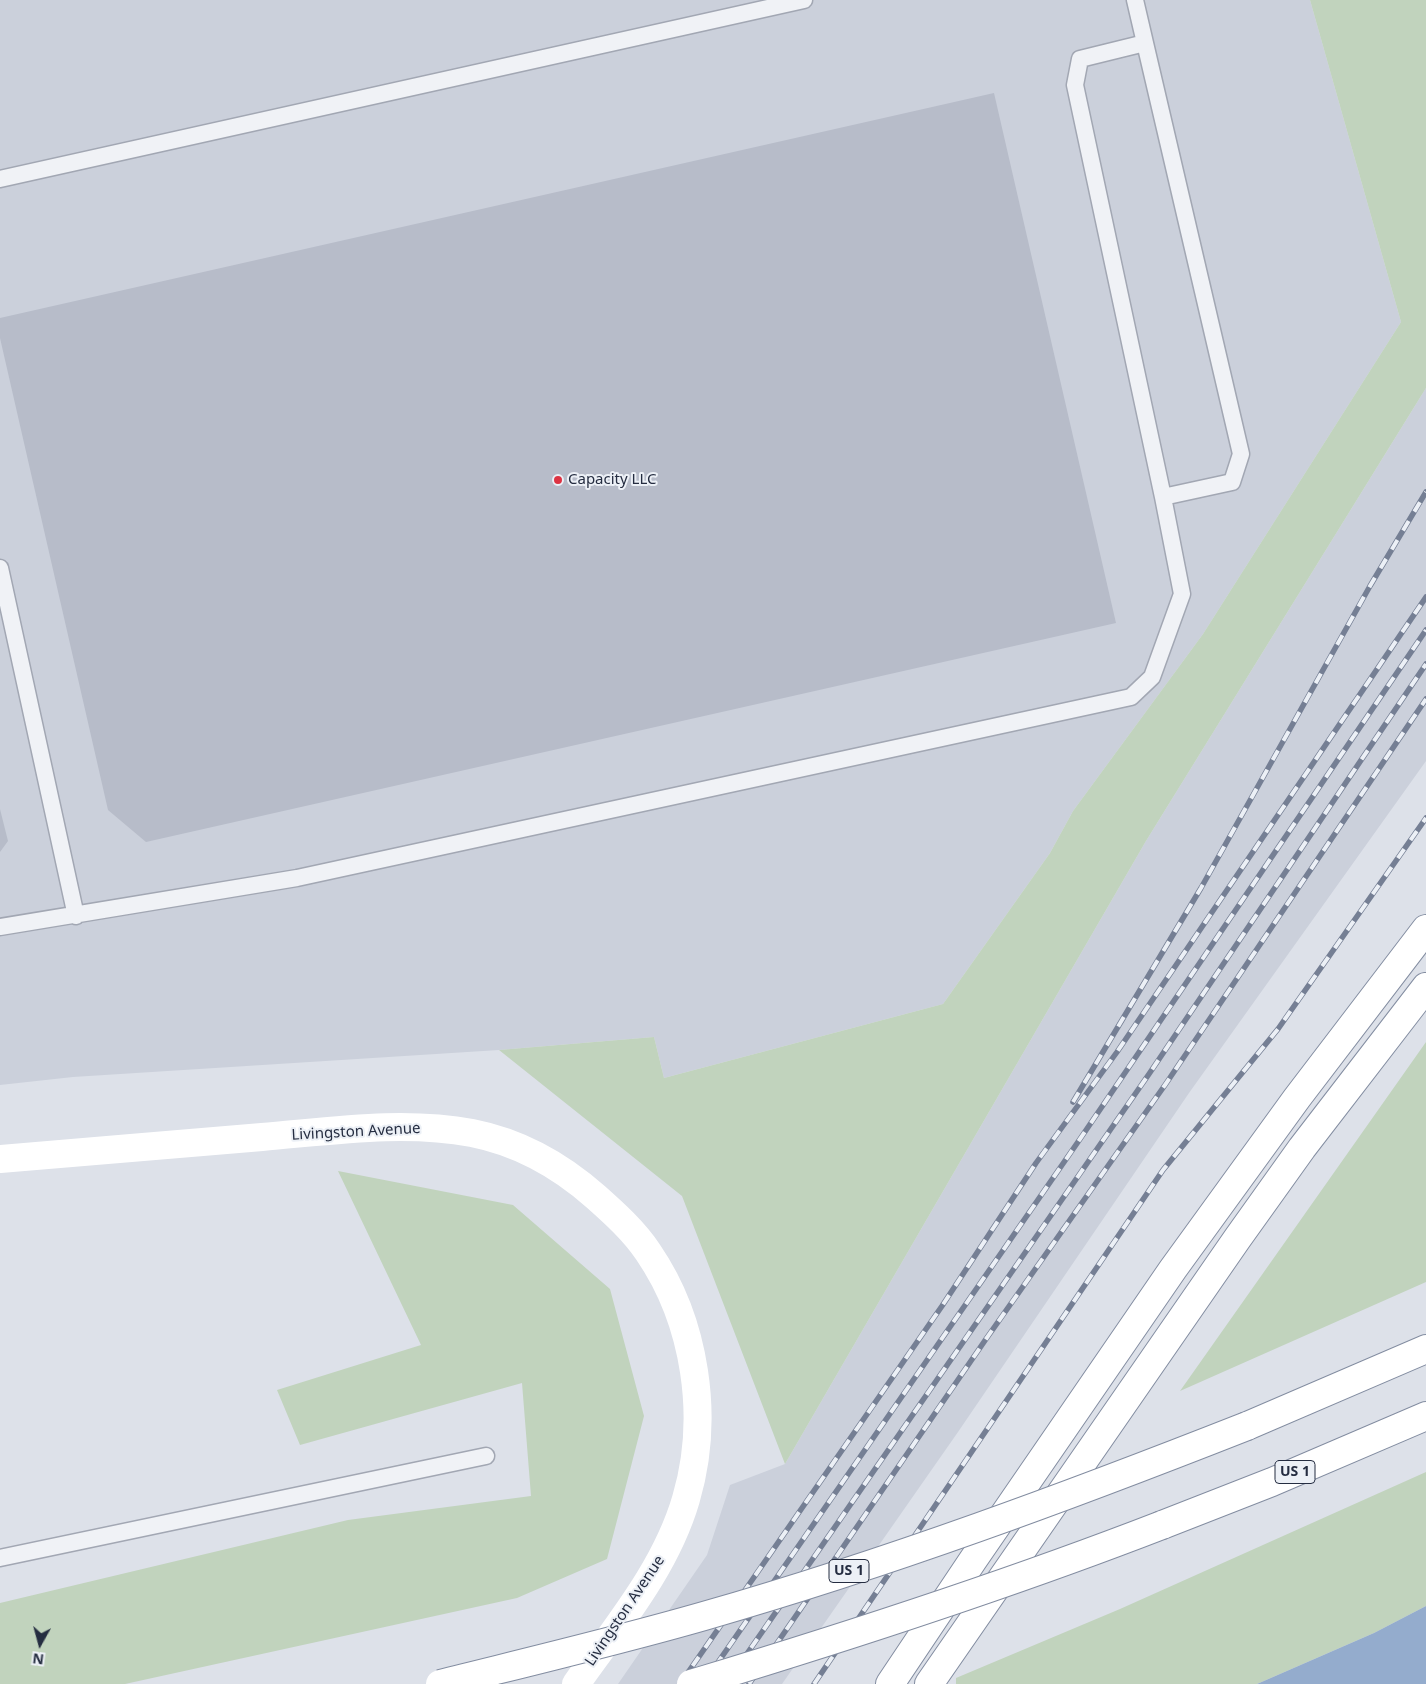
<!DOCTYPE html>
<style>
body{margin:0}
#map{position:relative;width:1426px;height:1684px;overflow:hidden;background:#dde1e9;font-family:"Noto Sans",sans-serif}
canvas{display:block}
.north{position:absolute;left:15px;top:1619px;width:50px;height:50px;-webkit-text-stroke:4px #ecf0f6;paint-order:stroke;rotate:187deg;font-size:14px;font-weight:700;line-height:20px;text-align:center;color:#252d41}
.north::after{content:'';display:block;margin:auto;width:18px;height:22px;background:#252d41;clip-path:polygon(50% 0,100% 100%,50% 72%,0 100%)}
</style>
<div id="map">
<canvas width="1426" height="1684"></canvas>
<div class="north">N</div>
</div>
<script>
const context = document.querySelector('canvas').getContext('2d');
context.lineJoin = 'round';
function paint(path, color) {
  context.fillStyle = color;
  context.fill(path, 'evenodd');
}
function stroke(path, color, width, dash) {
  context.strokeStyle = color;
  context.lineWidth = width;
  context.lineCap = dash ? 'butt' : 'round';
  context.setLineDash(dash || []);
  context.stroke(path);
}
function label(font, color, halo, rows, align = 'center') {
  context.font = font + ' "Noto Sans",sans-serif';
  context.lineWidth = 4;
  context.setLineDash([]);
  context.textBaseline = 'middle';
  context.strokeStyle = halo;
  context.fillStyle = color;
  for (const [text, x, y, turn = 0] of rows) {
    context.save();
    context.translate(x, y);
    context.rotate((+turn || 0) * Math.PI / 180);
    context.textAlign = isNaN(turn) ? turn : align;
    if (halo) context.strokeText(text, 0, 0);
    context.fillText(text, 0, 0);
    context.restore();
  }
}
const built = new Path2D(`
 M0,0h1310l91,322 -198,312 -130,177 -23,42 -107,151 -279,74 -10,-41 -155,13 -426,27 -73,8z
 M1426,388v373l-237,332 -231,339 -176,252h-164l89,-129 23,-70 55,-21 361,-623z`);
const green = new Path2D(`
 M1310,0h116v388l-280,453 -361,623 -103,-268 -183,-146 155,-13 10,41 279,-74 107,-151 23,-42 130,-177 198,-312z
 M1426,1042v240l-246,109z
 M338,1171l175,34 97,84 34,127 -37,143 -90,39 -392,86h-125v-81l348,-83 183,-24 -9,-113 -222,62 -23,-55 144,-45z
 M1426,1472v134l-52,27 -117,51h-301v-6l164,-69z`);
const water = new Path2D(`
 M1426,1606v78h-169l117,-51z`);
const building = new Path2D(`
 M994,93l122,530 -970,219 -38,-32 -108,-472v-20z
 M0,809l8,32 -8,11z`);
const lane = new Path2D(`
 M1135,0l10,43 96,411 -9,28 -69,15 -88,-412 5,-26 65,-16
 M0,179l804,-179
 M0,568l76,348
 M0,927l297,-49 834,-181 21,-20 30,-83 -19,-97
 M0,1558l486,-102`);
const secondary = new Path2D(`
 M0,1159c87,-7 175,-15 262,-22 70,-6 141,-17 210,-4 46,9 89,33 124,64 18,16 38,34 52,55 48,70 62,166 38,247 -20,69 -69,127 -110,185`);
const highway = new Path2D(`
 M1247,1426l179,-77
 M1162,1525l110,-43 154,-66
 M890,1684l83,-124 200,-291 124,-171 129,-169
 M929,1684l308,-445 65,-91 124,-161`);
const rail = new Path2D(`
 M1073,1102l128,-214 169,-302 56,-94
 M680,1684l262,-378 94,-143 81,-111 309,-455
 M703,1684l377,-545 346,-509
 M726,1684l423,-610 277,-410
 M749,1684l237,-345 179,-254 261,-386
 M814,1684l349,-514 115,-141 148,-211`);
const highwayBridge = new Path2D(`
 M440,1684c88,-22 177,-43 264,-68 185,-53 365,-120 543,-190
 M691,1684c159,-48 316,-99 471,-159`);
const markers = [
 [558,480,5,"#dd3343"]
];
const shields = [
 [1295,1472,40],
 [849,1571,40]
];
const shieldNames = [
 ["US 1",1295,1472],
 ["US 1",849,1571]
];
const poiNames = [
 ["Capacity LLC",568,480]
];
const streetNames = [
 ["Livingston Avenue",356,1132,-3],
 ["Livingston Avenue",625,1611,-56]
];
paint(built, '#cbd0db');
paint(green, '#c1d3bd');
paint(water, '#94accd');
paint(building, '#b7bcc9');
stroke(lane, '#a2a7b3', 19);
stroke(highway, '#838da1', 30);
stroke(lane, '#f0f2f6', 16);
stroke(secondary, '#fff', 28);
stroke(highway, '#fff', 28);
stroke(rail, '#757f94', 5.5);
stroke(rail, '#ecf0f6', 4, [11]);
stroke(highwayBridge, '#838da1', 30, []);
stroke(highwayBridge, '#fff', 28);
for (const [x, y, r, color] of markers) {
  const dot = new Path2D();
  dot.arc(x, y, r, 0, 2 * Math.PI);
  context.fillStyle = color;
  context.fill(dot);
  stroke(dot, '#ecf0f6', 2);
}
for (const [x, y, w] of shields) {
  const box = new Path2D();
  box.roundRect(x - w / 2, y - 11.5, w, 23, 4);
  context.fillStyle = '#ecf0f6';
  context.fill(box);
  stroke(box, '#252d41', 1);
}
label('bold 14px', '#252d41', null, shieldNames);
label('15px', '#252d41', '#ecf0f6', poiNames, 'left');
label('15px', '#252d41', '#ecf0f6', streetNames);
</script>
